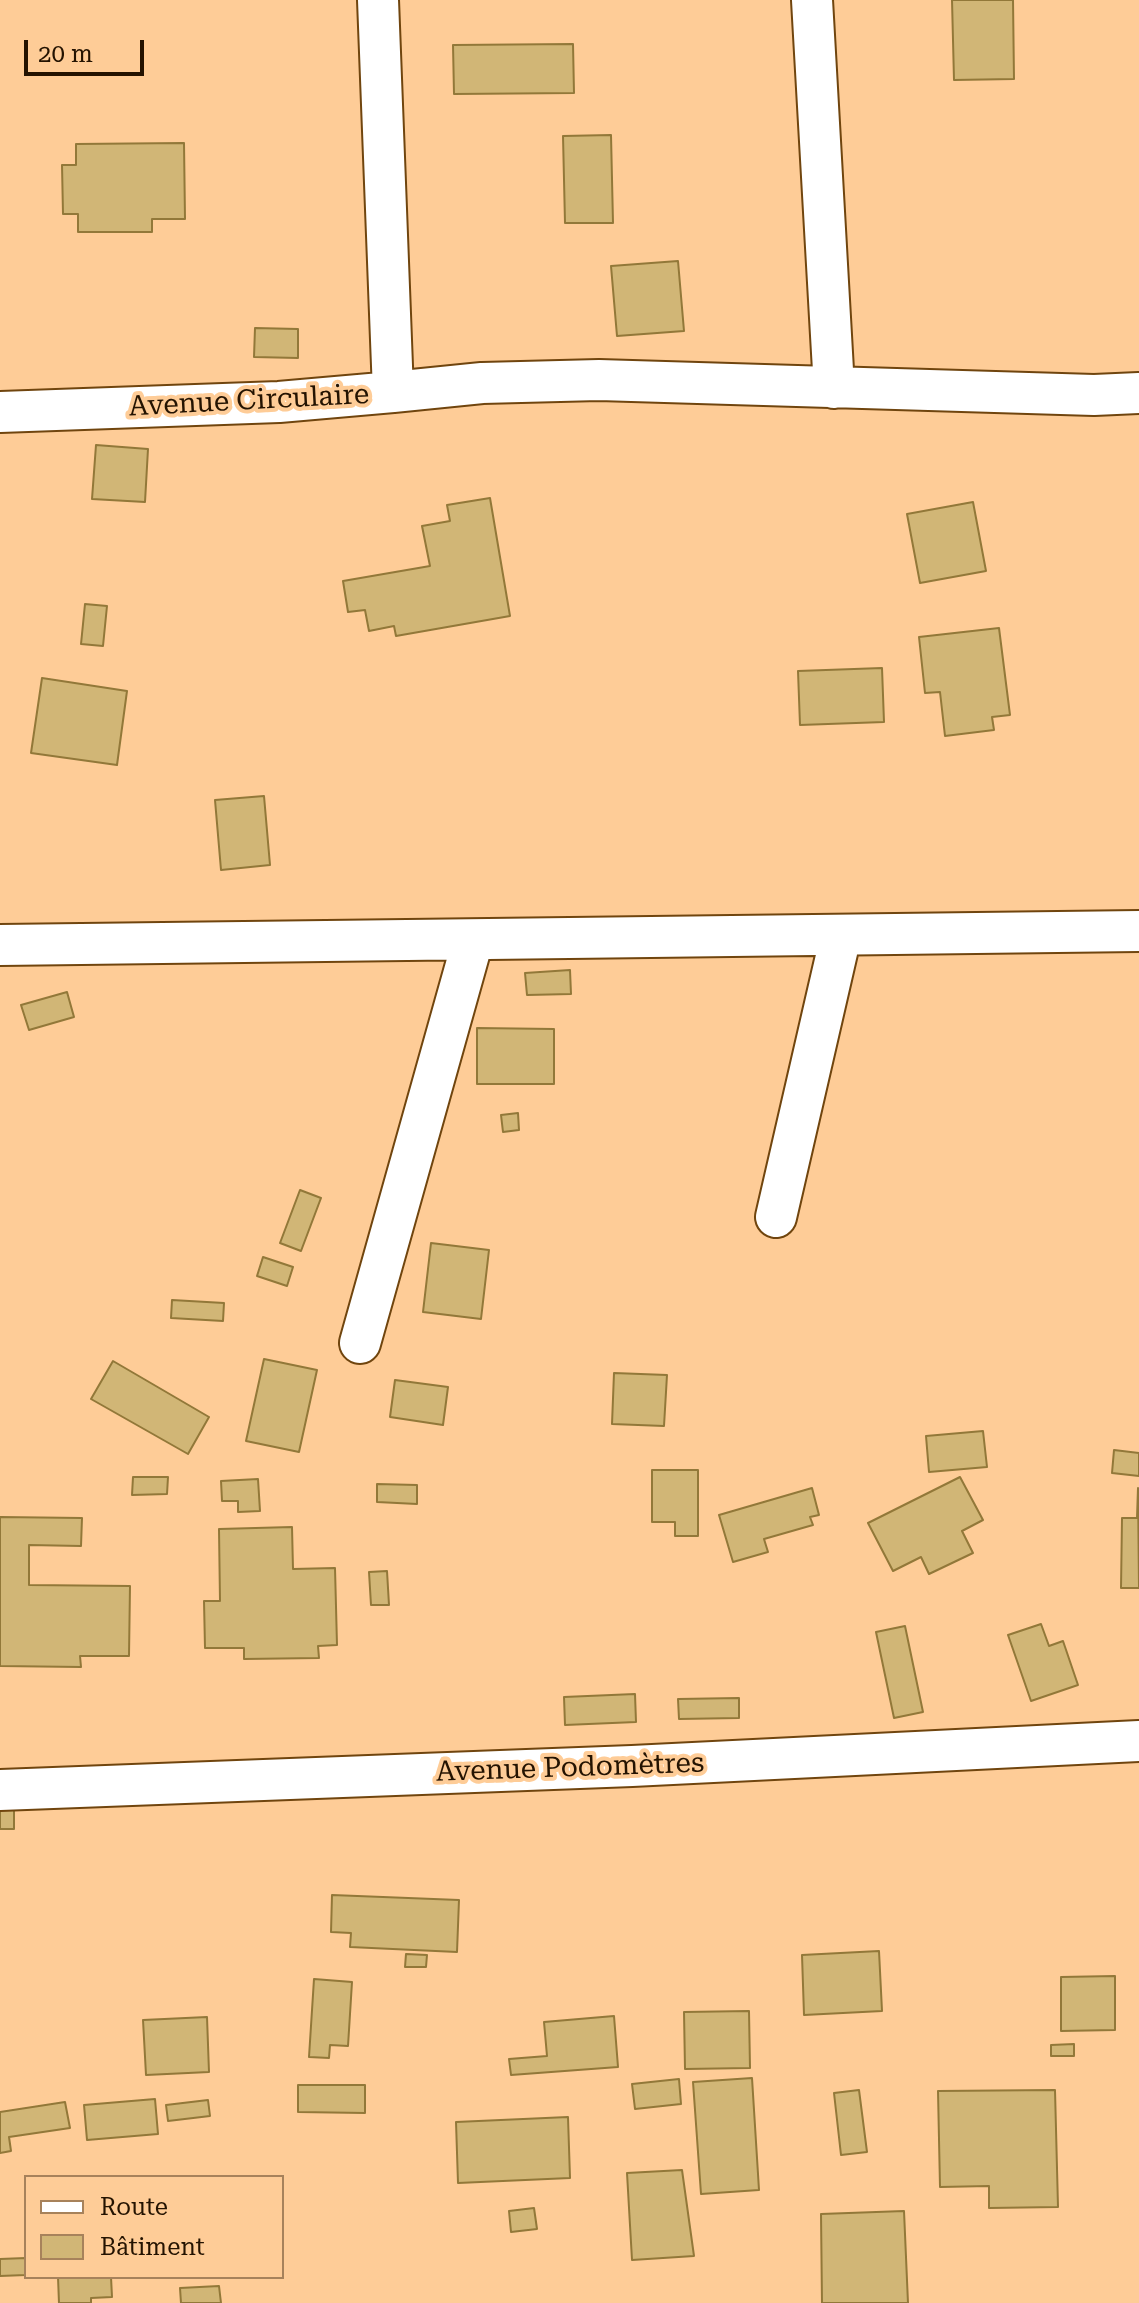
<!DOCTYPE html>
<meta charset="utf-8">
<style>
body{margin:0}
#map{position:relative;width:1139px;height:2303px;overflow:hidden;background:#fecc97;font-family:"Roboto Serif",serif}
canvas{display:block}
.legend{position:absolute;left:24px;top:2175px;width:260px;height:104px;box-sizing:border-box;background:#fecc97;border:2px solid #a7825b;margin:0;padding:10px 14px;list-style:none;font-size:24px;color:#241301}
.legend li{display:flex;align-items:center;gap:16px;height:40px}
.legend b{width:40px;border:2px solid #a7825b}
.scale{position:absolute;left:24px;top:40px;width:120px;height:36px;box-sizing:border-box;border:4px solid #241301;border-top:0;padding-left:10px;font-size:24px;line-height:28px;white-space:nowrap;color:#241301;-webkit-text-stroke:6px #fecc97;paint-order:stroke}
</style>
<div id="map">
<canvas width="1139" height="2303"></canvas>
<ul class="legend">
<li><b style="height:10px;background:#fff"></b>Route</li>
<li><b style="height:22px;background:#d1b676"></b>Bâtiment</li>
</ul>
<div class="scale">20 m</div>
</div>
<script>
const context = document.querySelector('canvas').getContext('2d');
context.lineJoin = 'round';
function paint(path, color) {
  context.fillStyle = color;
  context.fill(path, 'evenodd');
}
function stroke(path, color, width, dash) {
  context.strokeStyle = color;
  context.lineWidth = width;
  context.lineCap = dash ? 'butt' : 'round';
  context.setLineDash(dash || []);
  context.stroke(path);
}
function label(font, color, halo, rows, align = 'center') {
  context.font = font + ' "Roboto Serif",serif';
  context.lineWidth = 8;
  context.setLineDash([]);
  context.textBaseline = 'middle';
  context.strokeStyle = halo;
  context.fillStyle = color;
  for (const [text, x, y, turn = 0] of rows) {
    context.save();
    context.translate(x, y);
    context.rotate((+turn || 0) * Math.PI / 180);
    context.textAlign = isNaN(turn) ? turn : align;
    if (halo) context.strokeText(text, 0, 0);
    context.fillText(text, 0, 0);
    context.restore();
  }
}
const building = new Path2D(`
 M952,0h61l1,79 -60,1z
 M573,44l1,49 -120,1 -1,-49z
 M611,135l2,88h-48l-2,-87z
 M184,143l1,76h-33v13h-74v-18h-15l-1,-49h14v-21z
 M678,261l6,70 -67,5 -6,-70z
 M255,328l43,1v29l-44,-1z
 M96,445l52,4 -3,53 -53,-3z
 M490,498l20,118 -114,20 -2,-10 -25,5 -4,-21 -17,2 -5,-31 87,-15 -8,-40 28,-5 -3,-16z
 M973,502l13,69 -66,12 -13,-69z
 M85,604l22,2 -4,40 -22,-2z
 M999,628l11,87 -18,2 2,13 -49,6 -5,-44 -15,1 -6,-56z
 M882,668l2,54 -84,3 -2,-54z
 M42,678l85,13 -10,74 -86,-12z
 M264,796l6,69 -49,5 -6,-70z
 M570,970l1,24 -44,1 -2,-22z
 M67,992l7,25 -45,13 -8,-25z
 M477,1028l77,1v55h-77z
 M518,1113l1,17 -16,2 -2,-17z
 M300,1190l21,8 -20,53 -21,-8z
 M431,1243l58,7 -8,69 -58,-7z
 M263,1257l30,10 -6,19 -30,-10z
 M172,1300l52,3 -1,18 -52,-3z
 M264,1359l53,11 -18,82 -53,-11z
 M113,1361l96,56 -21,37 -97,-55z
 M614,1373l53,2 -3,51 -52,-2z
 M395,1380l53,7 -5,38 -53,-8z
 M983,1431l4,36 -58,5 -3,-36z
 M1114,1450l25,3v23l-27,-3z
 M652,1470h46v66h-23v-14h-23z
 M133,1477h35l-1,17 -35,1z
 M960,1477l23,43 -21,11 11,22 -44,21 -8,-17 -28,14 -25,-48z
 M258,1479l2,32 -22,1v-11h-16l-1,-20z
 M377,1484l40,1v19l-40,-2z
 M812,1488l7,27 -9,2 3,8 -49,14 4,13 -35,10 -14,-47z
 M1138,1488l1,100h-18l1,-70h15z
 M0,1517l82,1 -1,28 -52,-1v40l101,1 -1,70h-49l1,11 -81,-1z
 M292,1527l1,42 42,-1 2,77 -19,1 1,12 -75,1v-11h-39l-1,-47h16l-1,-72z
 M387,1571l2,34h-18l-2,-33z
 M1041,1624l8,22 14,-5 15,44 -47,16 -23,-66z
 M905,1626l18,86 -29,6 -18,-86z
 M635,1694l1,28 -71,3 -1,-28z
 M739,1698v20l-60,1 -1,-20z
 M0,1809h14v20h-14z
 M332,1895l127,5 -2,52 -107,-5 1,-14 -20,-1z
 M879,1951l3,60 -78,4 -2,-60z
 M406,1954l21,1 -1,12h-21z
 M1115,1976v54l-54,1v-54z
 M314,1979l38,3 -4,64 -18,-1 -1,13 -20,-1z
 M749,2011l1,57 -65,1 -1,-57z
 M614,2016l4,51 -107,8 -2,-16 38,-3 -3,-34z
 M207,2017l2,55 -63,3 -3,-55z
 M1074,2044v12h-23v-11z
 M752,2078l7,112 -58,4 -8,-112z
 M679,2079l2,25 -46,5 -3,-25z
 M298,2085h67v28l-67,-1z
 M859,2090l8,62 -26,3 -7,-62z
 M1055,2090l3,117 -69,1v-22l-49,1 -2,-96z
 M155,2099l3,35 -71,6 -3,-35z
 M208,2100l2,16 -42,5 -2,-16z
 M65,2102l5,26 -61,9 2,14 -11,2v-41z
 M568,2117l2,61 -112,5 -2,-61z
 M682,2170l12,86 -62,4 -5,-87z
 M534,2208l3,21 -26,3 -2,-21z
 M904,2211l4,92h-86l-1,-89z
 M26,2258v17l-26,1v-17z
 M58,2277h53l1,20 -21,1v5h-32z
 M219,2286l2,17h-40l-1,-15z`);
const minor = new Path2D(`
 M812,0l22,388
 M393,392l89,-9 117,-3 495,15 45,-2
 M0,412l279,-10 114,-10 -15,-392
 M0,945l1139,-14
 M776,1217l65,-282
 M360,1343l113,-403
 M0,1790l632,-24 507,-25`);
const streetNames = [
 ["Avenue Circulaire",249,401,-3],
 ["Avenue Podomètres",570,1768,-2]
];
paint(building, '#d1b676');
stroke(building, '#927839', 2);
stroke(minor, '#70450e', 44);
stroke(minor, '#fff', 40);
label('28px', '#241301', '#fecc97', streetNames);
</script>
